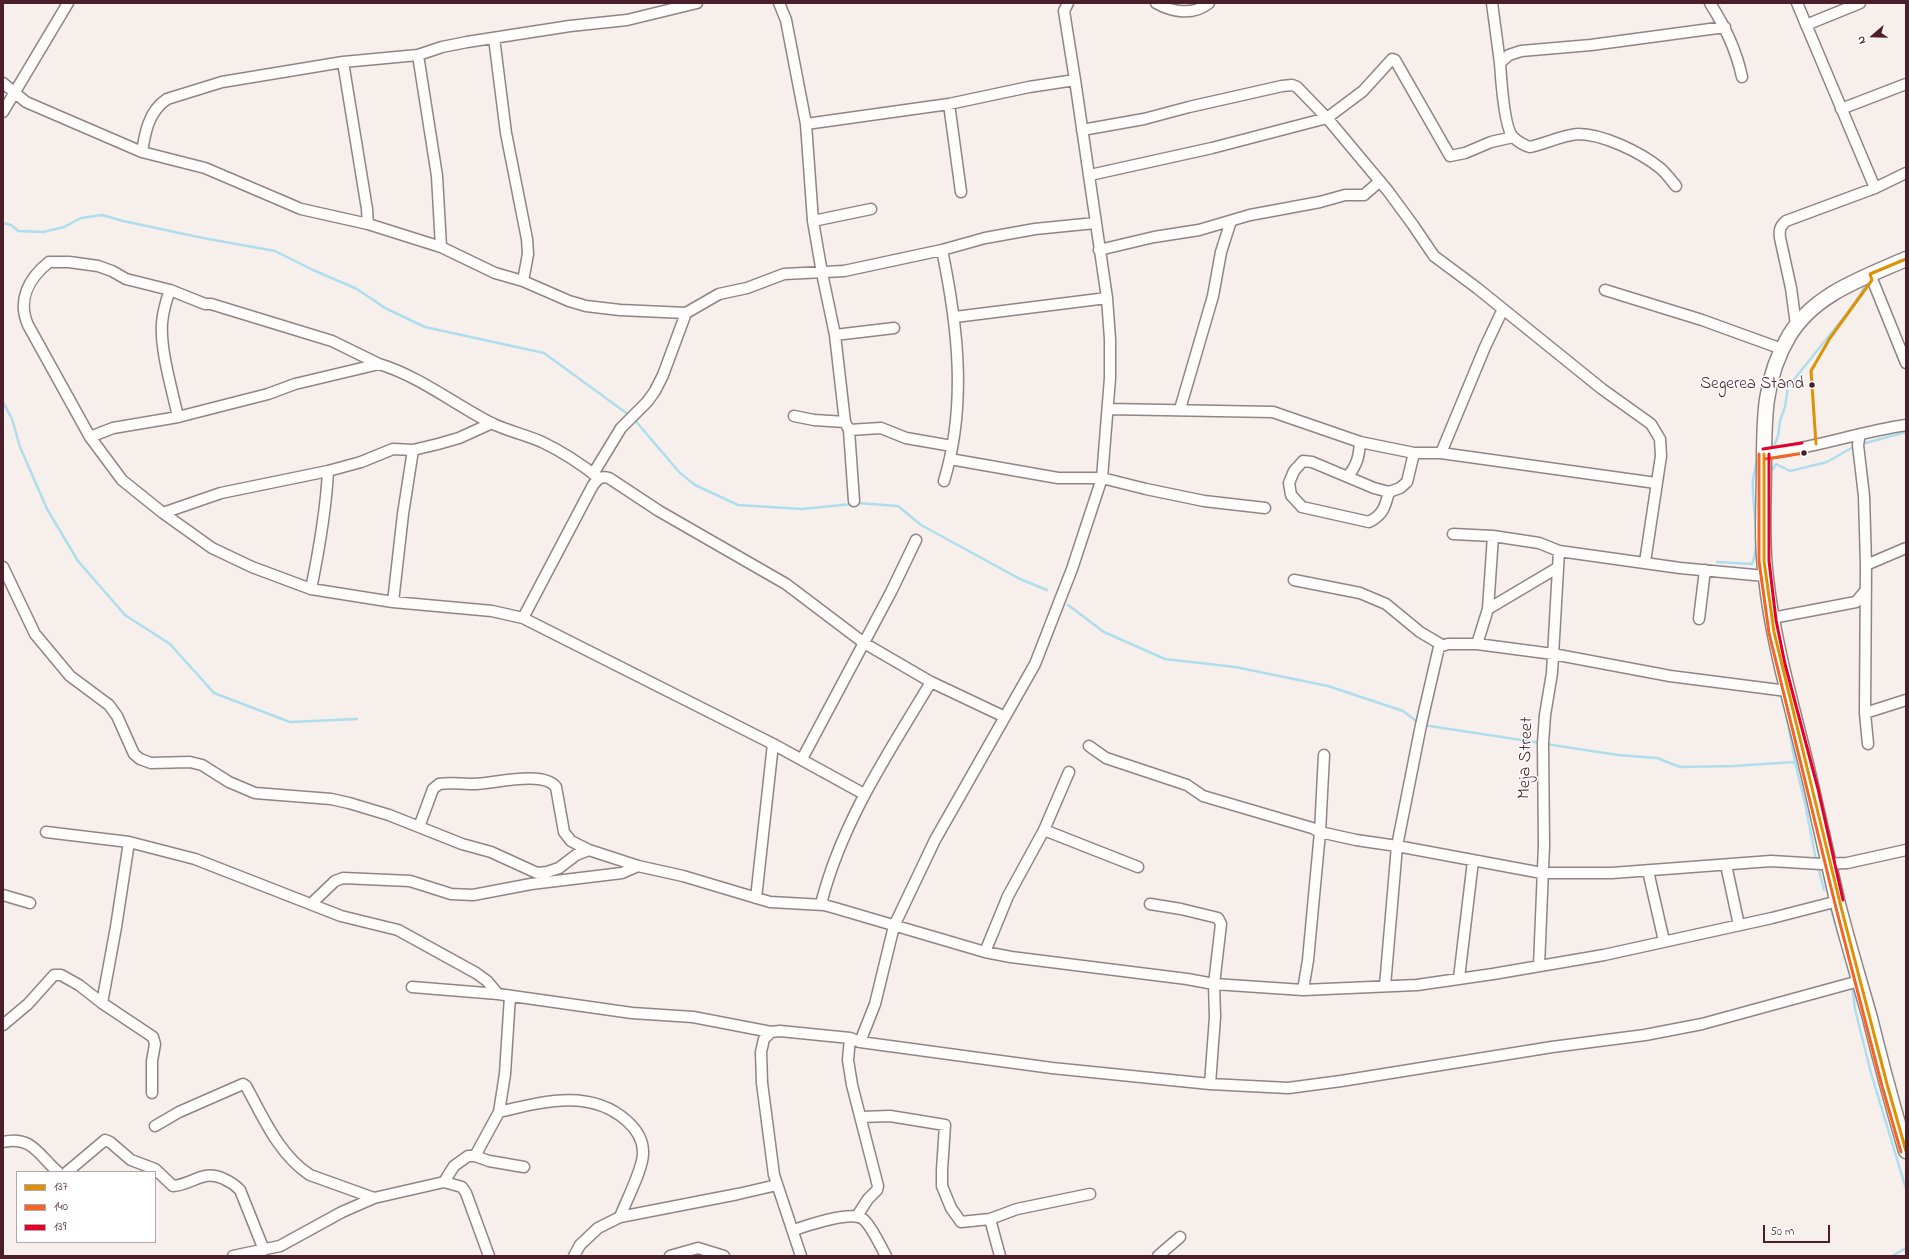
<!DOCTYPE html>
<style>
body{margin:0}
#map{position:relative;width:1909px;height:1259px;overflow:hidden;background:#f7efeb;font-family:"Indie Flower",sans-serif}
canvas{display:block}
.frame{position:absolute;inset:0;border:4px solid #4a1f2b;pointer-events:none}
.legend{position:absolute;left:16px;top:1171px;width:140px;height:72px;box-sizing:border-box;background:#fff;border:1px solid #b7a5aa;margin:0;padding:5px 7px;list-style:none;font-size:12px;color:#4a1f2b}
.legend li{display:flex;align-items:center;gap:8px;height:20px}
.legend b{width:20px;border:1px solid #b7a5aa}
.north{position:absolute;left:1853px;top:16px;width:40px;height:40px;-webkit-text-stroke:3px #fff;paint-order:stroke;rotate:250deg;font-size:11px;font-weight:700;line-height:16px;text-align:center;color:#4a1f2b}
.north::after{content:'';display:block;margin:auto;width:14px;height:18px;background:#4a1f2b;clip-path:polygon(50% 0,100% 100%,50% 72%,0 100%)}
.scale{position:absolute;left:1763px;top:1225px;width:67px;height:18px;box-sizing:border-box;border:2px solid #4a1f2b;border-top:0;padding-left:5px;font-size:12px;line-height:14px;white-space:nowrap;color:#4a1f2b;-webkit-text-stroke:3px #fff;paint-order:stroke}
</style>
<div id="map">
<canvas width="1909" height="1259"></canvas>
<div class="frame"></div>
<ul class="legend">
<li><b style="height:5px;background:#dd9206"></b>137</li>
<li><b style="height:5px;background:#f26522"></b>140</li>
<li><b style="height:5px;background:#e4002b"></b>139</li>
</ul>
<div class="north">N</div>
<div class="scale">50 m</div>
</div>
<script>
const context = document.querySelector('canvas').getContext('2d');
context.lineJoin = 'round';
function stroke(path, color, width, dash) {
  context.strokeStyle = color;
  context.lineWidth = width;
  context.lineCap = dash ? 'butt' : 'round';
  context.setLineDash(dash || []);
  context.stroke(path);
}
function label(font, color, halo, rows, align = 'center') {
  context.font = font + ' "Indie Flower",sans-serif';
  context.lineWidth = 3;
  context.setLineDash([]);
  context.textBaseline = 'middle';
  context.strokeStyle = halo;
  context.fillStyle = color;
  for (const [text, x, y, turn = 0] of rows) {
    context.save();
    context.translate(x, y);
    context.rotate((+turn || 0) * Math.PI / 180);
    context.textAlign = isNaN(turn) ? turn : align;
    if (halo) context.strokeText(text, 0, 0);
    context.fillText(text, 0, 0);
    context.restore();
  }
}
const stream = new Path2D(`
 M3,223l8,2 7,6 25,1 21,-5 17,-9 21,-3 21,6 80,17 72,13 38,19 44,19 28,19 40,19 119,26 85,62
 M3,402l9,17 8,28 27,62 31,52 47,54 45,29 44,49 76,29 67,-3
 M633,418l47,55 15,12 43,20 64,4 50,-5
 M1862,444l44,-12
 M1772,451l6,-15 2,-15 5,-14 3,-20 61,-76 11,-16 6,-12
 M1773,469l3,-5 14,7 37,-9 28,-16
 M857,503l41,3 23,19 99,54 27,11
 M1717,562l35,2c10,-25 -1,-59 1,-85 1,-6 3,-13 4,-19
 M1761,592l4,25
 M1068,605l36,27 61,27 70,8 93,19 75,25 16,12
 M1769,639l3,13
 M1781,695l5,17
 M1787,718l8,44 10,41 11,57
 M1423,725l118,18
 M1546,744l72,11 39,3 23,9 54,-1 61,-4
 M1818,867l6,23
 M1830,906l10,34
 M1852,985l3,24 16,64 35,116
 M1892,1256l14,-8`);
const minor = new Path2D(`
 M779,3l7,17 20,104 7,97 9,52 13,62 10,87 4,8 32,-2 25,10 46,8
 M1068,3l-4,8 11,69
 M1156,3c16,9 37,13 53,0
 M1492,3l8,60
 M1710,3c15,24 26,46 32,74
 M1797,3l78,185
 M1806,25l54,-22
 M494,38l12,95 21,106 1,15 -5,27
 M418,55l19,121 4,71
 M343,62l24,147 1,15
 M3,83l23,19 116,50 63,16 96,41 67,15 73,23 54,26 28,8 46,20 17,5 34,4 66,3 33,-19 28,-6 37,-14 60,-3 98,-21 43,-12 50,-9 60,-6
 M949,104l12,88
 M1841,109l65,-25
 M3,112l65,-109
 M806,124l143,-20 80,-17 46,-7 32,218 3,41v39l-8,100 -30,91 -37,95 -100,176 -41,86 -19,78 -15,38
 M1082,130l62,-11 45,-12 93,-21 10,-1 5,2 30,31 61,73 25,34 21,31 43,32 125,101 49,35 9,15 1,17 -16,106
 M142,152c3,-20 7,-41 25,-53l55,-17 121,-20 75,-7 24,-8 25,-5 103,-16 57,-6 70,-17
 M1090,175l122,-27 115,-30 36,-27 29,-32 3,1 55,96 15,-3 26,-11 22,-5
 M1676,186c-5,-6 -10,-13 -16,-18 -20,-16 -57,-34 -82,-34 -16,1 -33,10 -48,13 -5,-1 -13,-6 -17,-10 -9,-9 -12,-59 -13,-74l9,-8 12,-4 70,-6 134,-18
 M813,221l58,-12
 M942,250c16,77 25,155 2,231
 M1099,250l55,-13 45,-7 51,-15 70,-13 25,-7h19l16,-14
 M1870,274l36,89
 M170,290c-4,11 -7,21 -8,33 -2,27 10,66 16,94
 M1605,290l97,30 80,29
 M955,317l152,-19
 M1796,325l-5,-37 -11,-50c-1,-8 0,-12 6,-17l89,-33 31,-15
 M835,335l59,-7
 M379,364l-47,-23 -121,-37h-6l-35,-14 -44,-11 -14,-8 -14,-5 -29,-4h-20c-20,16 -32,38 -21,63l62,112 32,43 41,33 49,35 40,19 59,22 82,13 99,9 31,7 250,126 91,50
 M1108,409l165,3 87,30 54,11h27l215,30
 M1180,409l33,-113 8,-44 10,-31
 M794,416l20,4 31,2
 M849,430l5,71
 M1860,434l-2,11 6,51 2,69 -1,148 3,31
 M90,437l23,-9 65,-11 90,-23 27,-10 84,-20c40,12 75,40 112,59 17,8 35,12 51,19 21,10 39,22 57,36
 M1441,453l44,-106 18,-38
 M1764,454c48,-5 94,-22 142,-29
 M950,459l108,19h44l44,11 58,12 61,7
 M593,474l28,-46 26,-26 8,-11 8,-16 23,-62
 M1348,476c9,-11 11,-19 12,-34
 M1389,492c-4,15 -6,23 -20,30l-67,-15 -11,-12 -2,-12 5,-12 9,-10 9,1 62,26 15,4 11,-4 7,-6 7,-29
 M163,513l58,-20 107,-22 33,-9 32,-13 20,1 25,-6 21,-6 33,-15
 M1453,534l40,2 46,7 20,8 121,17 85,8
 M1866,565l40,-17
 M3,567l32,67 35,42 39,29 8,11 17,38 6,5 11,4 39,-1 12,3 27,17 26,11 76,6 18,4 40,12 73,29 29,8 46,21 10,-1 12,-4 17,-13 13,-5
 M1294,580l66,13 26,11 34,28 22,13
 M311,589c8,-39 15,-78 17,-118
 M393,602l10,-88 10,-64
 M1488,609l5,-73
 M523,618l70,-133c6,-7 8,-9 16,-7l50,33 127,73 78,59 67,39 74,35
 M1772,618l84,-16 10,-12
 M1699,619l6,-49
 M1477,644l11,-35 69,-41
 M931,682c-42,70 -88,138 -109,218l2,5 11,3 150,44 26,5 176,22 27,5 89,6 114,-5 76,-11 111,-19 168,-37 66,-17
 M1865,713l41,-13
 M1089,746l17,12 81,27 16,11 109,32 8,4 36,8 41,6 145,27h70l159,-12 50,3 26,-1 59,-13
 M802,759l89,-167 25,-52
 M419,827l14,-38 6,-5c11,-2 22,0 34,0 20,0 70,-14 83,3l8,45 7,9 18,9 49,16 45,10 87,26 54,3
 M1044,830l94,37
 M46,832l83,10 66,17 146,57 57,14 78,43 11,8 11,13
 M1726,865l13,60
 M1648,871l16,70
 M3,895l27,8
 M756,898l17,-154
 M312,903l23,-22 8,-3 67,3 41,13 22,1 58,-11 91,-11 16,-7
 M1150,904l31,5 37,9 3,6 -7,60 1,33 -5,67
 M985,952l23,-56 36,-66 25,-58
 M1539,966l5,-121 -1,-102 2,-28 7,-42 7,-122
 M1459,978l14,-117
 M1385,986l12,-140 24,-121 18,-78 9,-3h29l76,10 117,22 117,15
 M412,987l86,7 134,19 61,4 78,15
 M1303,990l5,-30 12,-128 4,-77
 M102,1003l14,-76 13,-85
 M3,1025l25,-21 26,-29h7l18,10 23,18 51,34 2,7 -3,17v32
 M850,1038l-2,22 4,25 26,101 -1,4 -9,9 -11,17
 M499,1112l6,-38 5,-78
 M861,1117l29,-1 55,9 -3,45v16l9,22 10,14 29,-3 27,-10 73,-15
 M155,1126l24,-14 64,-28 3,2c17,31 33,69 64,89l64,23
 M3,1142c29,-7 36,14 55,30
 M475,1156l24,-44c43,-10 91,-24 128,9 9,8 16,18 16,31 1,15 -17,49 -23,65
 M67,1172l38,-32 5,2 21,18 24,9 18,17c21,-2 30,-17 51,-7 7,3 11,6 16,11l24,60
 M444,1182l10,-16 14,-10h7l14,5 35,6
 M990,1219l10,37
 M793,1230c14,-4 57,-20 70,-11 8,6 18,28 23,37
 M233,1256l47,-10 62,-34 32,-14 70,-16 18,5 4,6 23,63
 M574,1256l6,-11 18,-17 22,-11 118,-23 39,-9
 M670,1256l28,-8 26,8
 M801,1256l-27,-81 -12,-92 -1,-31 3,-13 7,-7 9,-1 70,7 10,4 192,26 158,16 78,4 53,-7 211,-34 93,-12 57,-11 157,-43
 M1158,1256l22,-19`);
const secondary = new Path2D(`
 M1906,259c-43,19 -92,35 -117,77 -25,42 -25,82 -25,129 0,37 -3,76 2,113 8,73 31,144 47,216 8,35 16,71 24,106 10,40 22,79 33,118 11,45 23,89 36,133`);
const bus1 = new Path2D(`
 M1870,274l36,-15
 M1816,444l-5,-73 19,-33 42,-58 -2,-6
 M1764,454v107l10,71 67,275 46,177 19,67`);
const bus2 = new Path2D(`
 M1759,454v107l10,72 67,275 46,178 19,66
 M1765,459l39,-6`);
const bus3 = new Path2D(`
 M1763,449l39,-6
 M1769,454v107l7,59 9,44 33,125 25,111`);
const markers = [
 [1812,385,3.5,"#4a1f2b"],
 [1804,453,3.5,"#4a1f2b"]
];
const busNames = [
 ["Segerea Stand",1804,385]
];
const streetNames = [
 ["Meja Street",1527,758,-88]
];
stroke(stream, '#aedeee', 2.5);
stroke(minor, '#908485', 13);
stroke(secondary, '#908485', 17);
stroke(minor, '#fefdfc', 10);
stroke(secondary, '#fefdfc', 14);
stroke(bus1, '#dd9206', 3);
stroke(bus2, '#f26522', 3);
stroke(bus3, '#e4002b', 3);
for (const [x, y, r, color] of markers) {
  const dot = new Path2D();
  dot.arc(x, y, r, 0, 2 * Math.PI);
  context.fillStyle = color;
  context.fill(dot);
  stroke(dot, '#fff', 1.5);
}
label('17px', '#4a1f2b', '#fff', busNames, 'right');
label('18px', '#4a1f2b', '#fff', streetNames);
</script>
